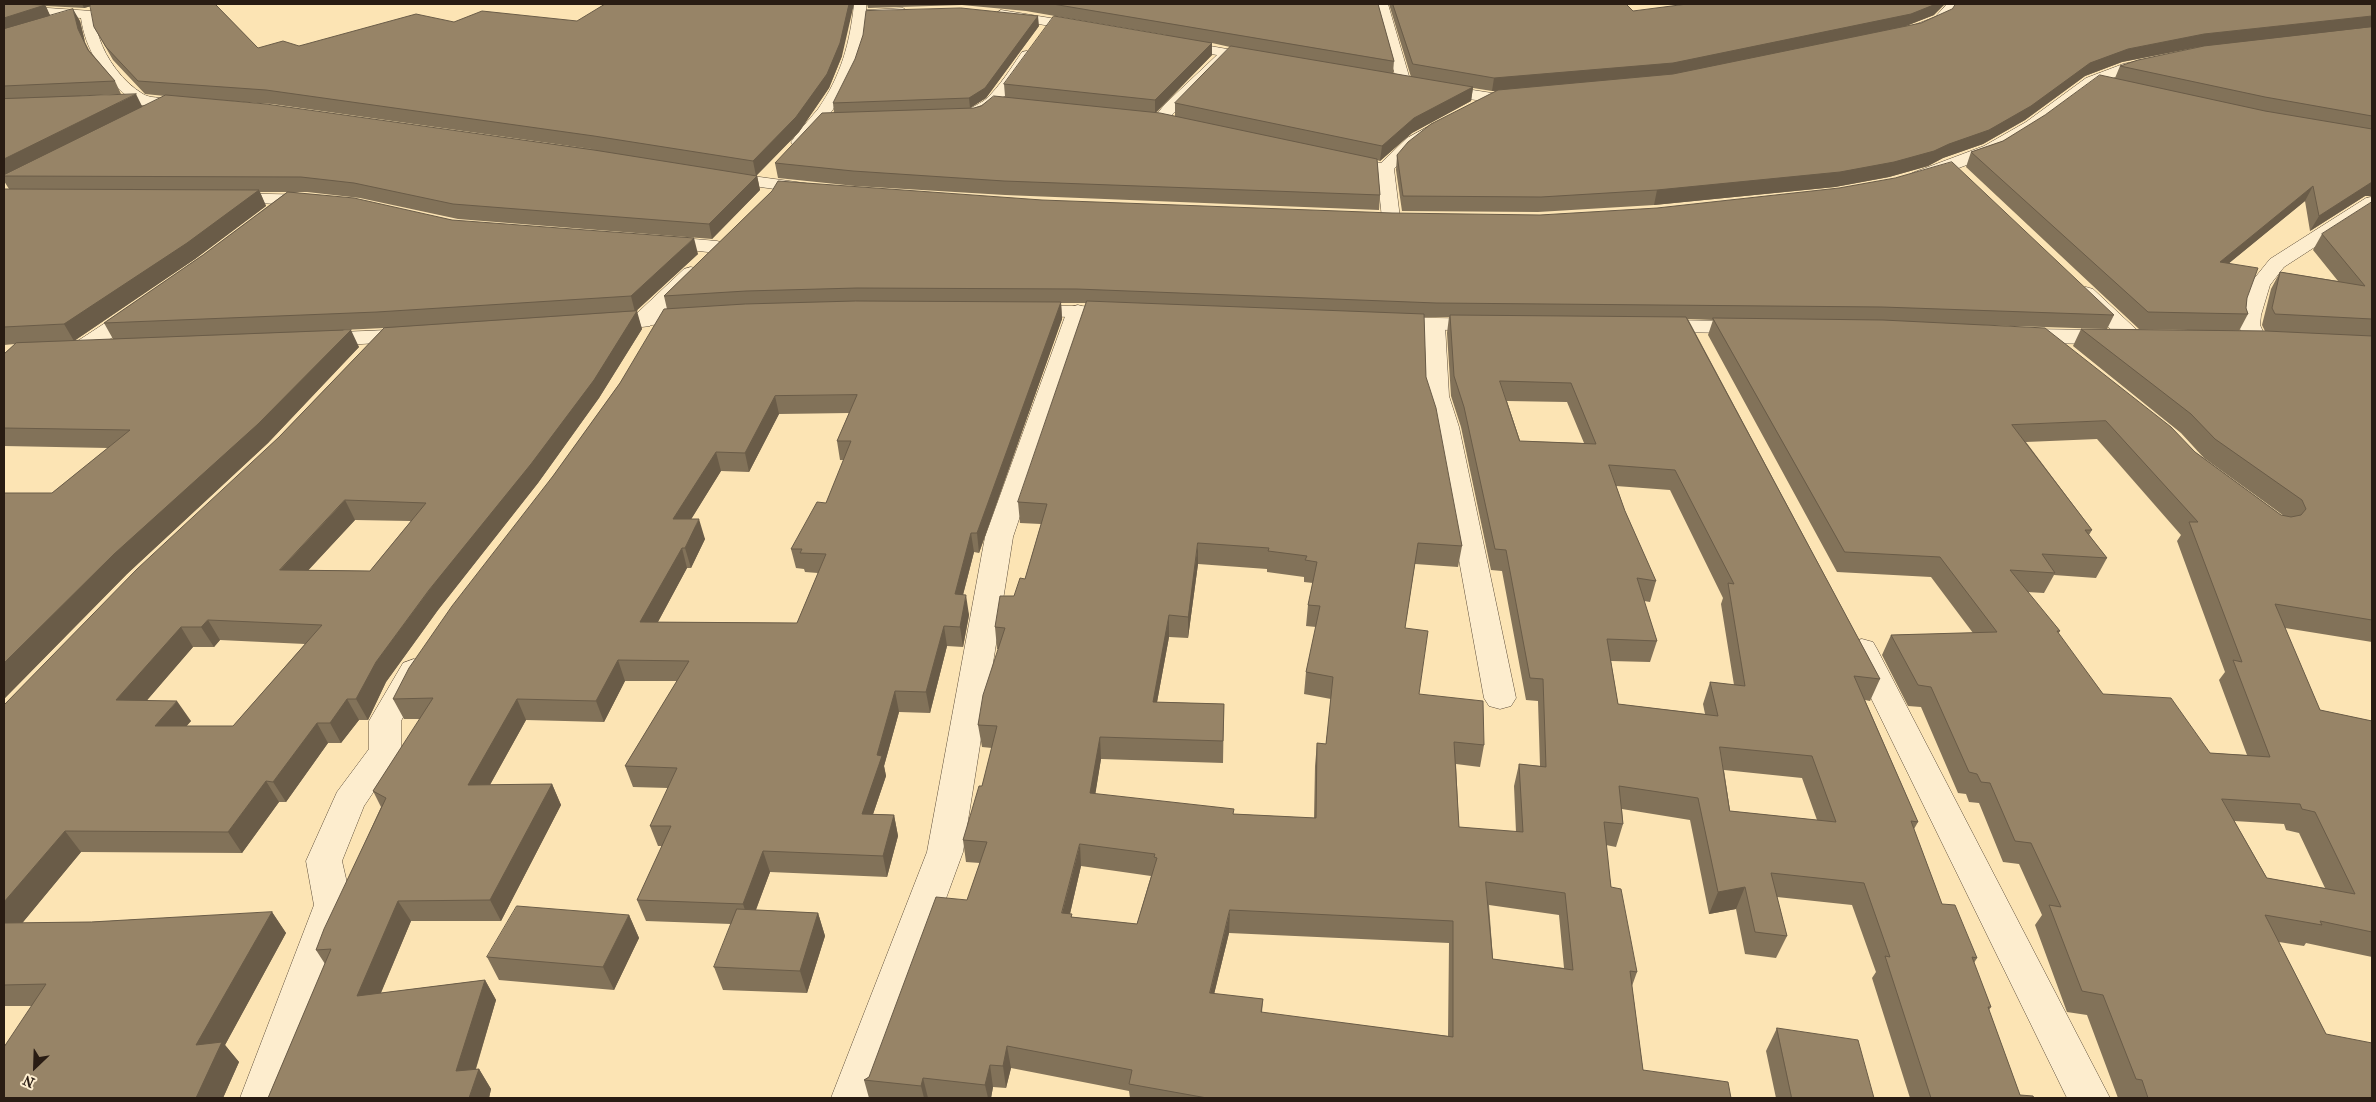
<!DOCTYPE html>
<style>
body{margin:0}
#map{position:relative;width:2376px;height:1102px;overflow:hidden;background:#fce4b4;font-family:"IM FELL French Canon",serif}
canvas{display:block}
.frame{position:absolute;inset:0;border:5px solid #291c13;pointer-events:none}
.north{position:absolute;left:10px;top:1042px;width:50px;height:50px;-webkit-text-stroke:4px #fdedce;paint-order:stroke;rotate:204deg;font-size:14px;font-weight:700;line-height:20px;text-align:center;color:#291c13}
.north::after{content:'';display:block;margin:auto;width:18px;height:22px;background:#291c13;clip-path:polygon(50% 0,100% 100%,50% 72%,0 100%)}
</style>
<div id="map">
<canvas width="2376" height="1102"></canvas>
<div class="frame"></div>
<div class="north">N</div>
</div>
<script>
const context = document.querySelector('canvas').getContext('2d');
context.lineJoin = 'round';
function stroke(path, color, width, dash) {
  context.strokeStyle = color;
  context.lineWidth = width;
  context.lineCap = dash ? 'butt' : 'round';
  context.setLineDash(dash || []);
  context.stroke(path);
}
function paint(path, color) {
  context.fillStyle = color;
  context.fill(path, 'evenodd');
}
const minor = new Path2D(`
 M854,4h12v6l37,-2 6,4 -6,4 -37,2c-1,49 -30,92 -61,127h-12l-2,-3c8,-12 18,-22 27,-33 23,-33 32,-66 36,-105z
 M1376,4h12l23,79 -2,3h-10l-2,-3z
 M1947,4h12c-7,15 -27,31 -45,27l-2,-3 2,-3 21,-8z
 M4,5l88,6c4,7 4,18 7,26 7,22 24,45 44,57 12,8 47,-1 55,11l-8,5 -50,-5 -42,1 -3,-3 3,-3 29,-4c-24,-20 -42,-47 -46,-78l-77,-5z
 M1001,10l86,14 7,4 -7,4 -91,-15 -1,-3z
 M1176,40l85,15 7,4 -7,4 -32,-5 -59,59 25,6 2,3 -2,3 -6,2 -35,-8 -2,-3 13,-16 52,-49 -46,-8 -2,-3 2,-3z
 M1027,51l7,4c-14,21 -41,72 -72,64l-2,-3c4,-6 19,-11 26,-17 14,-13 25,-31 36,-47z
 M2153,58l5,1 2,3 -2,3 -26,6 -36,13 -58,44 -42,26 -72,27h-12l-3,-4 3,-4 72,-27 42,-24 60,-44 37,-14z
 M1434,84l58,9 28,-2 8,5c-11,15 -82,-1 -99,-5l-2,-3z
 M1433,124l6,2 2,3 -2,3 -27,18 -18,19 6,49 -2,4h-14l-2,-4 -5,-46 -42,-8 -2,-4 2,-4 6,-1 40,8 26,-25z
 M723,172l88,12 6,1 3,4 -3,4 -6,1 -94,-13 -3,-4 3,-4z
 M225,193l89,2 6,1 3,4 -3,4 -6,1 -95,-3 -3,-4 3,-4z
 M2372,197v13l-88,57 -14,18 -9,30 -1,10 7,15 -3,5 -8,2 -8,-2 -10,-20 1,-10 14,-35 17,-21 96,-61z
 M659,236l58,5 7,2 3,4 -3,4 -7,2 -65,-7 -3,-4 3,-4z
 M691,267l7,2 3,4 -3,4 -48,49 -8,1 -8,-1 -3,-5 3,-5 50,-47z
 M2086,287l7,2 46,43 3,5 -3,5 -8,2 -8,-2 -44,-45 -3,-4 3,-4z
 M138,304l7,2 3,4 -3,4 -56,40 -8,2 -8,-2 -3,-5 3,-5 58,-38z
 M1078,305l7,2 4,4 -76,226 -50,315 -90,246h-42l96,-246 58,-315 82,-226 4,-4z
 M1434,319l8,1 3,5 4,71 10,31 57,271 -5,8 -11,3 -11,-3 -5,-8 -49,-271 -10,-31 -2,-71 3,-5z
 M1862,639l11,3 4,7 233,449h-43l-220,-449 4,-7z
 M414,659l11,4 4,7 -28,51v30l-37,55 -22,55 10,44 -70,193h-42l74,-193 -8,-44 31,-69 32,-43v-28l34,-58z`);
const tertiary = new Path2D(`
 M1024,305l97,2 7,2 4,4 -4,4 -7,2 -104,-4 -4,-4 4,-4z
 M694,311l7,2 4,4 -4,4 -99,8 -8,-1 -3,-5 3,-5 8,-1z
 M1387,317l99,2 8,1 3,5 -3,5 -8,1 -107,-3 -3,-5 3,-5z
 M1654,320l95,1 8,1 3,5 -3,5 -8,1 -95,-1 -8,-1 -3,-5 3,-5z
 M412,329l8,1 3,5 -3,5 -102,7 -8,-2 -3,-5 3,-5 8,-2z
 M2019,329l94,1 8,2 3,5 -3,5 -8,2 -94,-1 -8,-2 -3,-5 3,-5z`);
const wall = new Path2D(`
 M4,4h211l43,44 41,-2 155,-24 388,34 -13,32 -30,44 -42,43 3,15 -48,49 -254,-20 -98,-21 -53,-6h-13l158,28 246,34 -62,57 6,18 -43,69 -61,85 -100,127 -52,72 -18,38h-9l-18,23h-13l-42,59h-7l-37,51 -161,-1 -59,71 69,-1 181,-10 14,21 -61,112 14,17 -16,36h-219l28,-92h-28v-301l275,-268 105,-109 -41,2 16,17 -91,96 -141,131 -123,125v-206h48l56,-45 -104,-2v-92l11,-10 -11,1v-156h5l-5,-8zM46,6l38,2 7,-2 3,21 19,33 32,34 20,2 -22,11 -63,-11 41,-2 -6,-13 -26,-31 -4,-8 -5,-21 -30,-5zM201,99l71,5 326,46zM260,192h27l-84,63 -99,68 9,16 -39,2 121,-82 71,-53zM355,520l56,1 -41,50 -62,-1zM220,640l85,4 -72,82h-47l5,-5 -44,-21 46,-53h21z
 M867,4h511l16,57 -1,12 18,4 -22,-73h237l7,7 301,4 -28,11 466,-22v192h-7l-55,35 -5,-30 -76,62 18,35 -1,10 2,6 -9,17 -100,-2 -173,-162 5,-15 32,-11 112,-63 5,-12 79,-19 -77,15 -37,14 -60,44 -42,24 -40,14 -15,8 -39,11 -54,10 -181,18 -116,7 -136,-1 -6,-41 1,-15 99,-64h-4l-19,-3 -2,13 -59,32 -32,28 -3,-1 3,35 -1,15 -374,-15 -150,-9 -77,-8 -3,-15 59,-50 -1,-10 206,-77 -53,72 -16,10h4l31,-12 -1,-12 162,-49 -140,-24 -64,-6 -94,3zM1212,43l18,4 -55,56v13l-19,-3 56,-58z
 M772,191l1342,124 -7,14 -128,-4 216,127 86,63 3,1 -80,-58 -23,-25 -108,-87 8,-17 184,2 -3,-6 9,-36 9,-17 58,9 -25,-31 9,-16 50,-32v440l-87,-14 35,82 52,11v236l-66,-14 -2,3 -25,-4 47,92 46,64h-254l-31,-83 -20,-3 -32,-87 7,-10 -23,-51 -16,-2 -24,-59 -10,-1 -3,-8 -8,-1 -37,-86 -13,-1 -26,-51 9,-20 82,-2 -42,-56 -94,-5 -129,-237 5,-15 -25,-1 192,360 -10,22 -5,-1 53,122 -4,7 28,75 35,54 -3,5 17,44 -2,3 31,85 14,3h-124l-38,-120 4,-6 -24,-67 -75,-8 10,39 -11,22 -31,-4 -9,-45 -27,5 -19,-94 -68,-11 1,15 -7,23 -10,-2 5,42 26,85 -5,14 11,84 88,28h-601l-1,-7 -118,-23 -5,20 -13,-1 -2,11h-122l-5,-18 5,-3 98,-177 13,-37 -14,-1 -3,-22 19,-54 10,-38 -10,-1 -4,-22 21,-76h-2l-2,-22 30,-48 16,-55 -21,-1 -2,-21 68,-199h-25l1,16 -83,234 -5,-1 -11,43 6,20 -6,32 -16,-1 -17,67 -31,-1 -15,54 2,10 -13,38 21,1 4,21 -11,41 -117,-5 -14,38 62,3 7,23 -18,57 -84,-3 -9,-23 17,-43 -85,-3 -9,-21 25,-54h-4l-8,-20 18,-38 -35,-1 -8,-21 52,-85h-52l-21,41 -78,-2 -36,65 62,-1 9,21 -60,116h-90l-30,72 104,-13 11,20 -20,69h3l12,20 -2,9h-221l57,-134 -9,-14 65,-143 -8,-16 47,-72h-16l-11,-20 227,-316 47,-74 -3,-13zM1424,317h25l-2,16 4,63 10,31 30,143 11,1 24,129 12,1 2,65 -21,-2 -5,22 2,46 -57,-5 -3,-63 24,3 4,-22 -65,-51 -14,-66 10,-64 43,3 4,-21 -36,-169zM1507,401l60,1 17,41 -64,-2zM849,413l-12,28 3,19h4l-18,43 -35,46 5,19 8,1 1,3 13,1 -21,50 -139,-1 29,-54h4l14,-29 -14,-20 30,-48 28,1 30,-58zM2097,439l84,96 -4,6 48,131 -6,8 28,75 -37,-2 -107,-59 -45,-60 2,-3 -33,-39 17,1 10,-18 42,3 11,-20 -18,-23 3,-5 -66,-88zM1616,486l54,4 53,108 -2,6 13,81 -24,-3 -7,22 2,10 -87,-10 -7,-43 39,1 7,-21 -13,-40 6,1 6,-21 -31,-70zM1198,564l69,5v3l37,5v5l9,1 -5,22 -2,21 10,1 -10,45 -2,22 27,5 -5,45 -9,-1 -2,23 -1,52 -81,-4 -138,-20 6,-35 122,4 1,-59 -67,-2 12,-65 19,1zM1724,770l78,8 15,42 -87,-9zM2234,821l50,3 2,6 13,3 26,55 -58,-10zM1081,866l70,10 -14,48 -65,-7 -2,-3zM1489,905l70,10 5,53 -71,-9zM1229,933l220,10 -1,93 -186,-23 1,-14 -49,-5z
 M629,915l10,23 -25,52 -115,-10 -12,-23z
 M1777,1028l97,70h-98l-10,-47z`);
const shadedWall = new Path2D(`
 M82,4h17l-15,4z
 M849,4h5l-12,52 -13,32 -30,44 -43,44 -3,-15z
 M1936,4h9l-11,11 -28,11 -236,50 -178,15 2,-13z
 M45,5l6,12 -47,15v-14z
 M73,9l7,12 5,21 -7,-13z
 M1038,16l1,10 -53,72 -16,10 -1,-10z
 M2372,16v12l-174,19 -76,15 -37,14 -60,44 -42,24 -40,14 -15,8 -39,11 -54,10 -181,18 3,-15 471,-141 76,-15z
 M1212,43v12l-57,58v-13z
 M1473,87l-2,14 -59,32 -32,28 2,-15 32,-28z
 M136,94l7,14 -139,68v-17z
 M757,176l3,14 -48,49 -3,-15z
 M2372,182v14h-7l-55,35 9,-15z
 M2313,186l-8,15 -94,77 9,-16z
 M259,190l7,16 -71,53 -121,82 -10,-17z
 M694,238l4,16 -63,58 -4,-16z
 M1061,302l1,17 -83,234 -2,-20z
 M637,311l5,18 -43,69 -61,85 -100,127 -52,72 -18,38 -12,-21 20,-37z
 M351,330l8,17 -91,96 -141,131 -123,125v-36l110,-109z
 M775,396l4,18 -30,58 -4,-19z
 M716,452l5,19 -42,68 -6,-20z
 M345,500l10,20 -64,69 -11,-19z
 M699,519l6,20 -14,29 -6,-20z
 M971,533l3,19 -16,62 -3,-20z
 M1198,543v21l-10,74v-21z
 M682,548l5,20 -40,74 -7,-20z
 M966,595l3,20 -6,32 -3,-20z
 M1169,615v22l-16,87v-22z
 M208,620l12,20 -6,7 -13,-20z
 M944,626l3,20 -17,67 -4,-21z
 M181,627l12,20 -63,73 -14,-20z
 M618,660l7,21 -21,41 -8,-21z
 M895,691l4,21 -15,54 2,10 -20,59 -4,-21 15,-59z
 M347,699l12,21 -18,23 -11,-20z
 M517,699l9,21 -48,86 -10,-21z
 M177,701l14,20 -22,26 -14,-21z
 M317,723l11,20 -42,59 -13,-20z
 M1100,737l1,22 -9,56 -2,-22z
 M266,781l13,21 -37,51 -14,-21z
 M552,784l9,21 -60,116 -11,-21z
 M894,815l4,21 -11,41 -4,-21z
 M65,831l16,21 -76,92 -1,-1v-41z
 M1080,844l1,22 -16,69 -3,-22z
 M763,851l7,21 -20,53 -7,-21z
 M1745,887l-9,22 -27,5 9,-22z
 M398,901l13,20 -40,95 -14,-20z
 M1230,910l-1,23 -20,82 1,-22z
 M272,912l14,21 -61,112 14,17 -16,36h-27v-53z
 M818,913l7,23 -18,57 -7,-22z
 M629,915l10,23 -25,52 -11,-23z
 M485,980l11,20 -27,91 -13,-20z
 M1007,1046l4,22 -5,20 -3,-22z
 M990,1065l3,22 -2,11h-3l-3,-13z
 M479,1069l12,20 -2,9h-20z
 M923,1078l5,20h-4l-3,-12z`);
const building = new Path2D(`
 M4,4h13l28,1 -41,13z
 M90,4h125l43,44 25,-7 16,5 117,-32 38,8 28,-11 95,10 28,-17h244l-9,39 -13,31 -31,43 -43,44 -159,-25 -328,-46 -128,-9 -32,-34 -12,-20z
 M1053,4h325l16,57z
 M1393,4h233l7,7 54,-7h249l-25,10 -238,49 -179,15 -81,-14z
 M1956,4h416v12l-168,18 -76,15 -38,14 -59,43 -42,24 -40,14 -15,7 -40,11 -54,10 -183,18 -116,7 -138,-1 -6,-41 11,-13 23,-18 67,-34 175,-16 248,-51 31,-14z
 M961,8l77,8 -53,72 -16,10 -136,5 22,-44 8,-24 3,-24z
 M73,9l5,20 10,21 27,31 -111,5v-57z
 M1054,16l158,27 -57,57 -151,-16z
 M2372,27v89l-107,-19 -145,-31 18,-6 66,-14z
 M1231,46l242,41 -59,31 -32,28 -207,-43z
 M2100,75l165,36 107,18v53l-53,34 -6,-30 -93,76 38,6 -11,30 -1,10 2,6 -100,-2 -177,-160 32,-11 42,-26z
 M136,94l-132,65v-60z
 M166,95l100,9 328,46 163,26 -48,48 -256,-20 -99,-21 -53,-6 -297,-1v-1z
 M994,96l166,17 217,46 3,36 -376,-14 -151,-10 -78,-8 47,-50 152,-5 7,-2z
 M1952,162l162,153 -232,-8 -446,-4 -359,-14 -220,-1 -111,3 -82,5 108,-105 6,-10 264,19 350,13 148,2 117,-7 182,-20 56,-10z
 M4,189l255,1 -72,53 -123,81 -60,3z
 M288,192l66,6 98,22 242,18 -63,58 -254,16 -273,11 99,-68z
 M2372,202v117l-97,-5 -3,-6 8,-36 85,14 -43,-52z
 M856,301l205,1 -84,231h-6l-16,61 11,1 -6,32 -16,-1 -18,66 -31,-1 -18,64 5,1 -20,58 32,1 -11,41 -120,-5 -20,53 -106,-4 34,-74h-21l27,-58 -52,-2 64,-105 -71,-1 -22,41 -79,-2 -49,86 84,-1 -62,116 -92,1 -41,95 128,-16 -29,91 23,-2 -10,29h-201l63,-149 -15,1 8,-21 62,-131 -13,-7 60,-93 -40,1 16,-31 43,-62 101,-130 67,-93 44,-74 81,-5zM857,395l-20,46h14l-25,62 -9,-1 -26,47h11l-2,4 26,1 -29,69 -157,-1 42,-74h3l14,-29h-26l43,-67 29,1 30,-57z
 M1087,301l337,13 2,63 10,31 26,138 -44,-3 -13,85 23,3 -9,63 64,7 1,44 -30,-3 5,85 64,5 -4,-68 27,3 -3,-88 -13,-1 -24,-128 -11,-1 -31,-142 -10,-31 -4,-61 236,2 194,362 -26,-3 64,146 -7,-1 31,83 13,1 22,53 -5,-1 19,50h-3l32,88 13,1 1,2h-103l-46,-142 5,1 -26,-74 -93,-10 16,63 -32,-4 -10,-45 -27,5 -20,-94 -79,-12 4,38 -19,-2 7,65 10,2 16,83 -7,-1 13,99 85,12 3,16h-524l-78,-14 3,-14 -125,-24 -4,20 -13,-1 -5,20 -62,-7 -2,8 -57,-6 5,-3 67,-180 31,3 20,-58 -24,-2 16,-54h3l15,-60 -19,-1 5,-30 22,-67 -10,-1 5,-31h14l6,-18 5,1 22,-75 -29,-2zM1500,381l71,2 25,61 -76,-3zM1609,465l66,5 59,114 -6,-1 17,103 -35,-4 8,34 -100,-12 -11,-65 50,2 -20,-63 19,3 -31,-70zM1198,543l71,5 -1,3 39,5 -2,4 12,2 -9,43 12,1 -14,66 27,5 -7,67 -9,-1 -1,75 -83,-4 1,-5 -144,-16 10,-56 123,4 1,-37 -71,-2 16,-87 19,2zM1720,747l92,9 24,66 -106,-11zM1080,844l75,10 -1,3 3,1 -20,66 -66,-7 1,-3 -10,-1zM1486,882l79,11 8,77 -80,-11zM1230,910l223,11v116l-192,-25 2,-13 -53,-6z
 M637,311l-43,69 -63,84 -102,126 -53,72 -20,37h-9l-17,24h-13l-44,59 -7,-1 -38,51 -163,-1 -61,71v-197l133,-136 142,-132 105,-109zM345,500l81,3 -56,68 -90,-1zM208,620l114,5 -89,101h-78l22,-25 -61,-1 65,-73h20z
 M1713,318l170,2 162,8 126,99 24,25 86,63 10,2 10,-2 5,-6 -4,-9 -87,-61 -24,-25 -110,-85 185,2 106,5v284l-97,-16 45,106 52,11v211l-52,-11 2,4 -57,-10 61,119 46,9v55h-224l-6,-18 -6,-1 -33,-84 -21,-4 -33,-86 12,2 -30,-64 -16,-2 -25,-58 -9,-1 -4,-8 -8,-2 -38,-85 -13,-2 -27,-50 106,-3 -57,-75 -95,-5zM2106,421l92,101h-9l53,140 -9,-2 37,97 -60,-4 -39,-55 -68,-4 -46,-63h3l-50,-61 45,3 -13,-19 65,4 -22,-28h7l-80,-105zM2222,799l78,5 2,5 13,3 40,82 -88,-16z
 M351,330l-93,94 -144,130 -110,109v-170h48l78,-63 -126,-2v-74l12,-11z
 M517,906l112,9 -26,52 -116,-10z
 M737,909l81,4 -18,58 -86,-4z
 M272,912l-76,133 26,-3 -26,56h-192v-51l42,-63 -42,1v-62l87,-1z
 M1777,1028l81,12 16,58h-82z`);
stroke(minor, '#5e4e3b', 1);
stroke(tertiary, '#5e4e3b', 1);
paint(minor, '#fdedce');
paint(tertiary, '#fdedce');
paint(wall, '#827259');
paint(shadedWall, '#6a5c48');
paint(building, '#978467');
stroke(building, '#6a5c48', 1);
</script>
